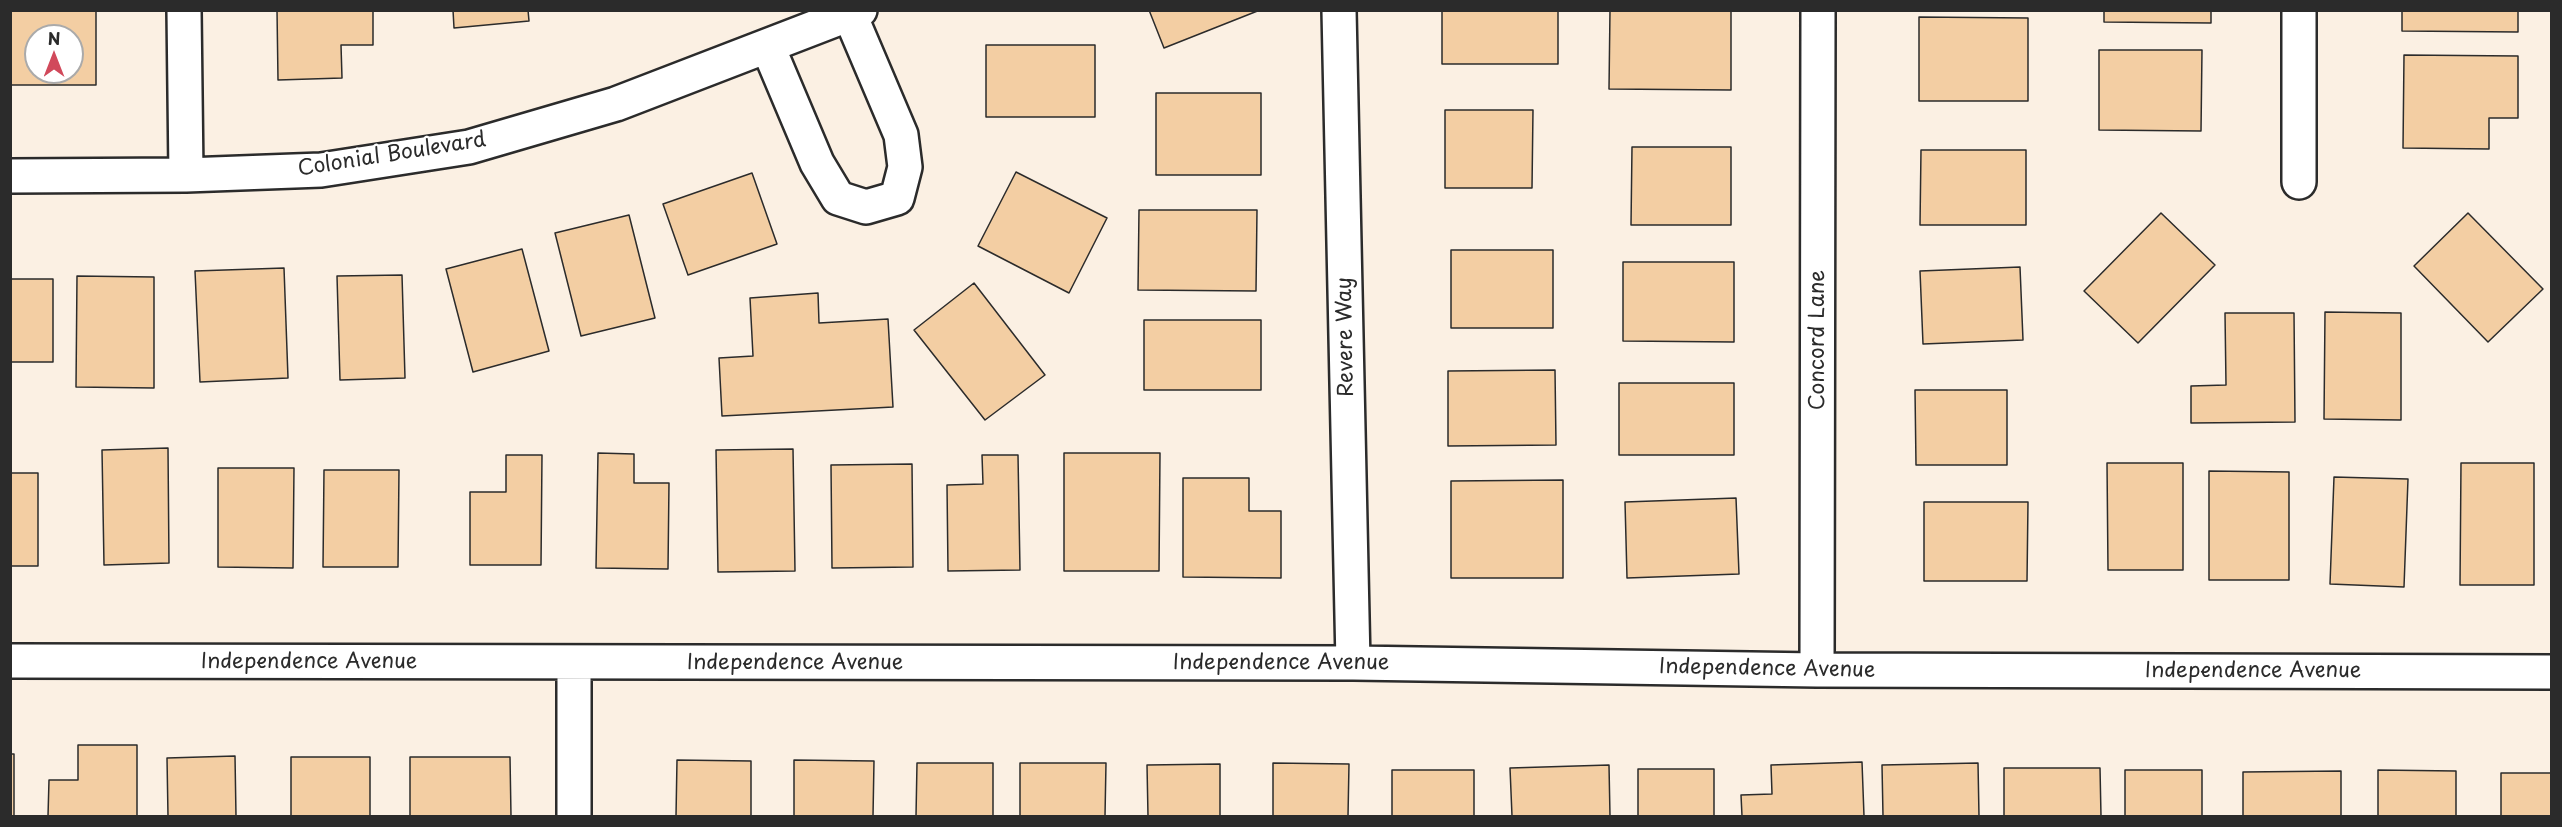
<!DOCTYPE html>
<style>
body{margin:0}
#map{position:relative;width:2562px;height:827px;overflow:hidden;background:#fbf0e3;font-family:"Playpen Sans",sans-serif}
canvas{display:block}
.frame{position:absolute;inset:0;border:12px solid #2b2b2b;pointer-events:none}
.north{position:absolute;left:24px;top:24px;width:60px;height:60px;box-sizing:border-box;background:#fff;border:2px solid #aaa;border-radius:50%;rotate:0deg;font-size:16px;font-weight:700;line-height:24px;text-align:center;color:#2b2b2b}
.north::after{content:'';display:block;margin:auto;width:21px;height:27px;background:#d1495b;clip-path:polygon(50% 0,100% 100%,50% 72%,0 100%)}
</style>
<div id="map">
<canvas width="2562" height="827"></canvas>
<div class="frame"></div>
<div class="north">N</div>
</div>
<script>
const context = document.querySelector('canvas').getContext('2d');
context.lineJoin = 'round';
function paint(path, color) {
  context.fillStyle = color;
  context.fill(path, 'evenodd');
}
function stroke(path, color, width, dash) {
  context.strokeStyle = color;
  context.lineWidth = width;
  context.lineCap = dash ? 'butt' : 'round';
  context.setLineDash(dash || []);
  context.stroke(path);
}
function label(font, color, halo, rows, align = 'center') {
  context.font = font + ' "Playpen Sans",sans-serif';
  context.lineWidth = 4.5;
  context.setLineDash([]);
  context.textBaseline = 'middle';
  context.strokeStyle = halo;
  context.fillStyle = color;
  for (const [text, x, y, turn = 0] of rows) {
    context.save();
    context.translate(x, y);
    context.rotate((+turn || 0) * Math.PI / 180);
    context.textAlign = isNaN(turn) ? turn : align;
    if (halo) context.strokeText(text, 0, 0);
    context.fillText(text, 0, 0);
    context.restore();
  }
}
const building = new Path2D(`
 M10,10h86v75h-86zM36,36h36v36h-36z
 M277,10h96v35h-32l1,33 -64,2z
 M453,10h75l1,11 -75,7z
 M1149,10h111l-96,38z
 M1442,10h116v54h-116z
 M1610,10h121v80l-122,-1z
 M2104,10h107v13l-107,-1z
 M2402,10h116v22l-116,-1z
 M1919,17l109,1v83h-109z
 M986,45h109v72h-109z
 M2099,50h103l-1,81 -102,-1z
 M2404,55l114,1v62h-29v31l-86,-1z
 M1156,93h105v82h-105z
 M1445,110h88l-1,78h-87z
 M1632,147h99v78h-100z
 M1921,150h105v75h-106z
 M1016,172l91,46 -38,75 -91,-47z
 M752,173l25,71 -89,31 -25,-71z
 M1139,210h118l-1,81 -118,-1z
 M2161,213l54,52 -77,78 -54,-52z
 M2468,213l75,76 -55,53 -74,-76z
 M629,215l26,103 -74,18 -26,-103z
 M522,249l27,102 -76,21 -27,-103z
 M1451,250h102v78h-102z
 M1623,262h111v80l-111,-1z
 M2020,267l3,73 -100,4 -3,-73z
 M284,268l4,110 -88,4 -5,-111z
 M402,275l3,103 -65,2 -3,-104z
 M77,276l77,1v111l-78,-1z
 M10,279h43v83h-43z
 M974,283l71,92 -60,45 -71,-90z
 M818,293l1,30 69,-4 5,88 -171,9 -3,-58 34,-2 -3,-58z
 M2325,312l76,1v107l-77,-1z
 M2225,313h69l1,109 -104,1v-37l35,-1z
 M1144,320h117v70h-117z
 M1555,370l1,75 -108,1v-75z
 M1619,383h115v72h-115z
 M1915,390h92v75h-91z
 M168,448l1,115 -65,2 -2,-115z
 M793,449l2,122 -77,1 -2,-122z
 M598,453l36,1v29h35l-1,86 -72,-1z
 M1064,453h96l-1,118h-95z
 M506,455h36l-1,110h-71v-73h36z
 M982,455h36l2,115 -72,1 -1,-86 36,-1z
 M2107,463h76v107h-75z
 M2461,463h73v122h-74z
 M912,464l1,103 -81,1 -1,-103z
 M218,468h76l-1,100 -75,-1z
 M324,470h75l-1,97h-75z
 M2209,471l80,1v108h-80z
 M10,473h28v93h-28z
 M2334,477l74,2 -4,108 -74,-3z
 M1183,478h66v33h32v67l-98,-1z
 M1563,480v98h-112v-97z
 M1736,498l3,76 -112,4 -2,-76z
 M1924,502h104l-1,79h-103z
 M78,745h59v71h-89l1,-36h29z
 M10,754h4v62h-4z
 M235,756l1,60h-68l-1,-58z
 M291,757h79v59h-79z
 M410,757h100l1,59h-101z
 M677,760l74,1v55h-75z
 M794,760l80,1 -1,55h-79z
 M1862,762l2,54h-122l-1,-21 31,-1 -1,-29z
 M917,763h76v53h-77z
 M1020,763h86l-1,53h-85z
 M1273,763l76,1 -1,52h-75z
 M1978,763l1,53h-96l-1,-51z
 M1220,764v52h-72l-1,-51z
 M1609,765l1,51h-98l-2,-48z
 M2004,768h96l1,48h-97z
 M1638,769h76v47h-76z
 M1392,770h82v46h-82z
 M2125,770h77v46h-77z
 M2378,770l78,1v45h-78z
 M2341,771v45h-98v-44z
 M2501,773h51v43h-51z`);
const minor = new Path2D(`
 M184,10l2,165
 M1339,10l14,653
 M768,47l49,116 21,35 28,9 31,-9 8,-31 -4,-32 -51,-120
 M10,176l176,-1 135,-5 148,-23 147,-43 244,-94
 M2299,182v-172
 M10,661l1343,2 464,7 735,2
 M574,663v153
 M1817,670l1,-660`);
const streetNames = [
 ["Colonial Boulevard",392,155,-9],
 ["Revere Way",1346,337,-91],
 ["Concord Lane",1818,340,-90],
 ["Independence Avenue",309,662],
 ["Independence Avenue",795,663],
 ["Independence Avenue",1281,663],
 ["Independence Avenue",1767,669,1],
 ["Independence Avenue",2253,671]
];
paint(building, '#f3cea3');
stroke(building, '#2b2b2b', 1.5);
stroke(minor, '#2b2b2b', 38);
stroke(minor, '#fff', 33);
label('21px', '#2b2b2b', '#fff', streetNames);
</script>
